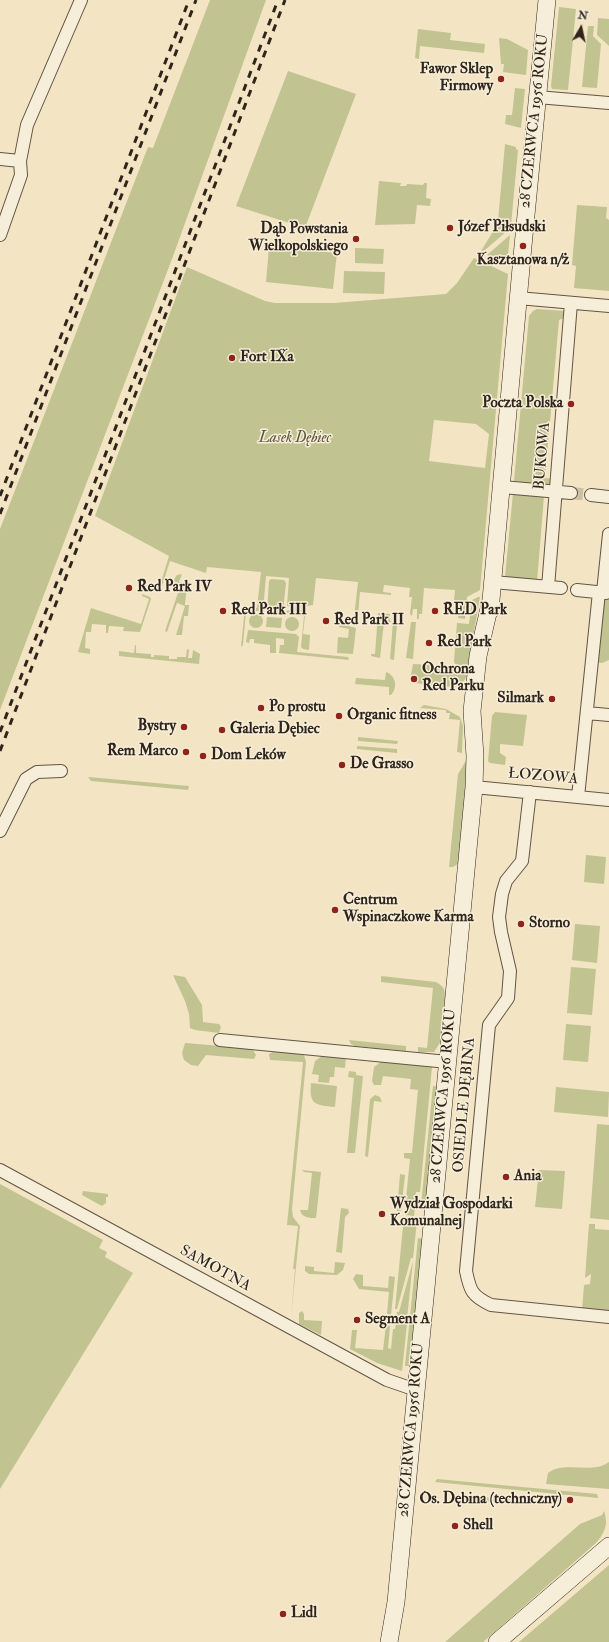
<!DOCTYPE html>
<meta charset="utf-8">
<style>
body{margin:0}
#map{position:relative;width:609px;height:1642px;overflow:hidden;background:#f3e5c4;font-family:"IM FELL Double Pica",serif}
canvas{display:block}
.north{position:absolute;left:561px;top:8px;width:40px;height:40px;-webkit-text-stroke:3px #f7eed9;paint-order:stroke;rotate:9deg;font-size:11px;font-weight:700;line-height:16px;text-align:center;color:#30251c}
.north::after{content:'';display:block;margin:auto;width:14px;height:18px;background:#30251c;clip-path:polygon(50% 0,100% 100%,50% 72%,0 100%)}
</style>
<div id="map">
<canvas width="609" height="1642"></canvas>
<div class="north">N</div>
</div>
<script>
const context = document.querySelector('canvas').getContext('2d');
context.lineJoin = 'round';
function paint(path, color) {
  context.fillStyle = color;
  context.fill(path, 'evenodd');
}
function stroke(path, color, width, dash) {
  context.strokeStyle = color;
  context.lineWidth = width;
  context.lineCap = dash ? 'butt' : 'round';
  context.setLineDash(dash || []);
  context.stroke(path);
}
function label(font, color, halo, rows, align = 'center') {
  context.font = font + ' "IM FELL Double Pica",serif';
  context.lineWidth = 3;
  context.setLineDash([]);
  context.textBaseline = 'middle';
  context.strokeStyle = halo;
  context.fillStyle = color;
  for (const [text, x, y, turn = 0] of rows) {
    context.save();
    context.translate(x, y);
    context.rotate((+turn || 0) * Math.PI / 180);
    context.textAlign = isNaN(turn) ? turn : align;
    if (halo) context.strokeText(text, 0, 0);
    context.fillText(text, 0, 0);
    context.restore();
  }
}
const green = new Path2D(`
 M210,0h56l-94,259 -172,451v-181l148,-382 5,1z
 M559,7l17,2 -8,81 -16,-1 -1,-3z
 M598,18l11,1v27l-12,-11z
 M588,26h6l-1,10 8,8 -4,44 -15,-1z
 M418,29l33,4 -1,7 35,4 -1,9 -64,-7 -1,13 -4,-1z
 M499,38l8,1 21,11 -2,25 -23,-3 1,-8h-3z
 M288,71l68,23 -51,134 -69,-22z
 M515,88l10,1 -4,39 -16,-4 1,-9h6z
 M505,144l11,3v2l2,1 -7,75 -4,6 -22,19 -4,1 13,-21 4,-10z
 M379,181l22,2 -1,3h6l1,-2 16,1 1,-2h3l-1,15 5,1 -1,7 -13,-1 -2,19 -40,1z
 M577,205l30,2 -1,11 3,2v71l-35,-3 2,-22 -4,-1z
 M510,235l-2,20 -9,5 -12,-5z
 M269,247l68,6 -4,36 -67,-7z
 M355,248l29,1 -1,15 -28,-1z
 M474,258l34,16 -28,316 -13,7 -2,22 -7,-1 1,-17 -5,-1 1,-10 -31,-2 -2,26h-3v5h-2v-10h-4l-1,7 -2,-2 2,-17h-3l1,-9 -26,-3 -1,7 8,1v2l-31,-3 -2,23 -4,3 4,-36 -42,-4 -3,27 -7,1 -3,28 7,1 -1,15 -6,-1 -2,-2 3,-31 -15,-1 -3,-4 4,-1 1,-4h-4l2,-28 -23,-2 -3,35h-17l-3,34 -2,2 4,-40 12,1 4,-36 -54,-5 -1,6 -36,-12 -10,31h-2l11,-36 -74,-40 92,-249 78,34 10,2h59l112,-9 11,-11zM434,420l42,4 13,10 -4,34 -56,-7z
 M344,271l41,1 -1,22 -41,-1z
 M537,309l27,2 2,6 -7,3 -14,158 8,1v3l-5,4 -34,-5 15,-165 4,-5z
 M513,493l31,3 -7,86 -30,-4 -2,-1z
 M182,574l-3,8 7,2 1,-2 -2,23h4l-1,11h-4l-2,19h-6l9,-29 -8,-3 -10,29 -2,-1 16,-47 -8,-3 4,-6z
 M271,579l13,1 2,3 -3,28 -2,3 -14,-2 2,-31z
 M142,594l8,3 1,2 -11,33 -17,-1 1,-4 -15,-1 -1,7h-2v-8l-14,-1 -1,8h-5l-1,16 5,1v5l-12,-2 13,-44 50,16 8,-25 -7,-3z
 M602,594l7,1v65l-7,3 -7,-1z
 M478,597h2l-12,69 -2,2 -11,-4 -1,-3 3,-38 12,1 3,-24z
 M378,613l12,1v7l7,3 -3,36 -4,-1 3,-37h-9l-4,36 -9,-2v-2h4z
 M249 621a7 7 0 1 1 14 0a7 7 0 1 1-14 0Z
 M285 624a7 7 0 1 1 14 0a7 7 0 1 1-14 0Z
 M267,617l15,1 -1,10 -15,-1z
 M411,622h5l-3,37 -7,-1z
 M340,624l16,4 -3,26 -16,-1 1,-16 10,1 1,-9 -10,-2z
 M248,630l48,4 3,3 -2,15 51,5 1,3 -70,-7 1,-8h4v-6l-8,-1v15h-6v-8l-16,-2v-4h-4l-1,4 -3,-1z
 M135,645h1v8l15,1v3h3v-2l15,1v3h8v-2h9l1,-8 2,1 -1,8h4l1,-8 7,4 -1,10 -80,-8v-5l15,2z
 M413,664c12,1 48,1 54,12 -7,17 -37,9 -51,7v-8h-5z
 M386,672c10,3 12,16 5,23h-2v-8l-34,-3 1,-6 29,2z
 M424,705l22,4 14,8 3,9 -1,27 -5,-1 3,-32 -11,-1 1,-6h-4v-3l-26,-2z
 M495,712l32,3 -4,31 -23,-2v9l6,4 -1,8 -15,-2 -2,-2 4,-45z
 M358,737l40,4 -1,3 -39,-3z
 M357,746l40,3v4l-40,-4z
 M467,759l-1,36 -7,68 -6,4h-4l9,-93z
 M88,777l101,9 -1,4 -97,-9z
 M586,855l20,2 -2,27 -20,-2z
 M575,924l25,2 -3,37 -25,-3z
 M571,967l25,2 -4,46 -25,-2z
 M173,975l12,2 17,28 1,17 16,2 2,3 -2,6 -24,-3 -5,-2 -1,-14 -4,-13z
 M381,976l55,6c7,4 9,7 9,14l-4,45 -7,11h-16v-5l9,1 6,-60 -52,-6z
 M566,1024l25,2 -3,36 -25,-2z
 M349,1040l57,6v5l-51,-5 -4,-2z
 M185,1043l61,5 7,2 3,5 -2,4 -48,-4 -8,11 -7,-1 -7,-5 -2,-7z
 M275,1051l29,4 2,7 -14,147 1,8 7,9 -9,92 4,-49h-2l5,-43 -11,-1 16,-163 -33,-2 -1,-6z
 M322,1056l24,1 -1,11 -10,-1 -1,10h-4l-1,6 -11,-1 1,-7 -7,-1 3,-13z
 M382,1061l50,6 -12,125h-4l-2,24 -8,-1 1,-6 -2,-1 5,-49 -6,-1v-5h8l6,-63 -8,-1 1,-10 -28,-3 -2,9h-7l-2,-4 2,-14z
 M349,1071l7,1v3l7,1 -8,77h-8l7,-75 -6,-1z
 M311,1083l26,3 -2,21c-20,-2 -26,-2 -24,-24z
 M433,1086l6,1 -13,118h-5z
 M556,1087l53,5 -1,25 -54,-5z
 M375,1095l5,2 2,5 -8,-1 -6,56 -3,-1 5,-57z
 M597,1124l12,1v95l-19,-2z
 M302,1170l19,2 -5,46c-7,0 -14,0 -16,-8h8l4,-37 -8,-1z
 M539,1170l26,1 -3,38 -27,-2z
 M400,1174l5,1 -4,36h-4z
 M0,1184l103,56 -4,8 8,4 -2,5 28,16 -133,216z
 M83,1191l25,3v3h-2v6l-4,3 -20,-11z
 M341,1208l7,1 1,4 -4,4 -3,36 -6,-1z
 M406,1220l11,1 -4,37h-2l-14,51h-2l8,-83h2z
 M589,1224h6v5l14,1v83l-27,-3 2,-25 6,-1 1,-10 -6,4z
 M418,1238l5,1 -11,127h-7z
 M413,1261l-6,58 -11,-1 1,-6h2z
 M335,1262l10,1 -2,7 -6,5 -28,-1 -4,-3v-5l9,1v4l20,2z
 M356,1274l7,1v11l25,2 1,-12 6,1 -4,38 -4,-1 2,-22 -30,-3 -6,-10z
 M302,1311l2,3v6l18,1 -1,14 -22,-11v-11z
 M396,1323l11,1 -5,47 -25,-8 -27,-14 2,-19h5l-2,18 28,2 3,-25 4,1 -2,22 3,1 2,-20h2z
 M609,1462v27l-63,-5 2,-11c17,-13 43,2 61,-11z
 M437,1479l160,15 1,4 -163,-16z
 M481,1497l36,3 3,3 -2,2 -36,-4 -2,-2z
 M604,1511c5,13 0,23 -8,32l-113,99h-38l135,-118 22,-9z
 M609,1565v77h-90z`);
const streetTunnel = new Path2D(`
 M571,493l20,2`);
const street = new Path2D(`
 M537,97l72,6
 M0,159l20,2
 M0,235l21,-60 -1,-14 7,-36 54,-125
 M518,298l91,8
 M502,487l69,6
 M591,495l18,2
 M493,582l68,6
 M548,587l23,-284
 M577,590l29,3
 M603,592l6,-58
 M587,713l22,2
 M474,787l135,13
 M530,792l-8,69 -16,20 -4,13 -3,23 2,15 9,39 -2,27 -19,27 -23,246c4,20 6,25 25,34l118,12
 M578,797l21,-205
 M0,831l26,-52 11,-7 24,-1
 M220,1040l228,22
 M0,1170l387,210 29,10`);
const secondary = new Path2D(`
 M490,611l33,-365 24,-246
 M389,1642l7,-40 13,-137 65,-678 1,-31 -3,-45 6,-55 13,-56
 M497,1642l112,-96`);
const rail = new Path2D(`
 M0,496l189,-496
 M0,514l196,-514
 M0,732l278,-732
 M0,751l285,-751`);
const markers = [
 [501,79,4,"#8f2418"],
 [450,228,4,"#8f2418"],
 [356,239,4,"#8f2418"],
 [523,246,4,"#8f2418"],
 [232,358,4,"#8f2418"],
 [571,404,4,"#8f2418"],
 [129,588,4,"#8f2418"],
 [223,611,4,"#8f2418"],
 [435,611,4,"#8f2418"],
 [326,621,4,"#8f2418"],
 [429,643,4,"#8f2418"],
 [414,679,4,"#8f2418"],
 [552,699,4,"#8f2418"],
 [261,708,4,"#8f2418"],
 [339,716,4,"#8f2418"],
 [184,727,4,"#8f2418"],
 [222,730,4,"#8f2418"],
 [186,752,4,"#8f2418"],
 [203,756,4,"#8f2418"],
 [342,765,4,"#8f2418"],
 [335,910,4,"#8f2418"],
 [521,924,4,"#8f2418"],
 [506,1177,4,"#8f2418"],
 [382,1214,4,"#8f2418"],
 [357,1320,4,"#8f2418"],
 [570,1500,4,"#8f2418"],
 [455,1526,4,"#8f2418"],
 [283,1614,4,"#8f2418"]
];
const poiNames = [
 ["Fawor Sklep",493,70,"right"],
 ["Firmowy",493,87,"right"],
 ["Józef Piłsudski",458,228],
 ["Dąb Powstania",348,230,"right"],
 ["Wielkopolskiego",348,247,"right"],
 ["Kasztanowa n/ż",523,261,"center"],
 ["Fort IXa",240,358],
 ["Poczta Polska",563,404,"right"],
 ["Red Park IV",137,588],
 ["Red Park III",231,611],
 ["RED Park",443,611],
 ["Red Park II",334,621],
 ["Red Park",437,643],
 ["Ochrona",422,670],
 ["Red Parku",422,687],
 ["Silmark",544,699,"right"],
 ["Po prostu",269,708],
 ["Organic fitness",347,716],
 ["Bystry",176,727,"right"],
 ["Galeria Dębiec",230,730],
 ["Rem Marco",178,752,"right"],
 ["Dom Leków",211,756],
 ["De Grasso",350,765],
 ["Centrum",343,901],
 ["Wspinaczkowe Karma",343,918],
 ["Storno",529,924],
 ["Ania",514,1177],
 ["Wydział Gospodarki",390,1205],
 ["Komunalnej",390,1222],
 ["Segment A",365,1320],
 ["Os. Dębina (techniczny)",562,1500,"right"],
 ["Shell",463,1526],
 ["Lidl",291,1614]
];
const streetNames = [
 ["28 CZERWCA 1956 ROKU",535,121,-84],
 ["BUKOWA",543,456,-85],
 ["ŁOZOWA",543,777,5],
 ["28 CZERWCA 1956 ROKU",444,1096,-85],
 ["OSIEDLE DĘBINA",465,1105,-85],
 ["SAMOTNA",215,1269,29],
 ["28 CZERWCA 1956 ROKU",412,1430,-85]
];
const parkNames = [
 ["Lasek Dębiec",295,439]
];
paint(green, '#c1c390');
stroke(streetTunnel, '#ccbfa2', 12, [12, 6]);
stroke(street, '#615546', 14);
stroke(secondary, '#30251c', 18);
stroke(street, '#f7eed9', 12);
stroke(secondary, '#f7eed9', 17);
stroke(rail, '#30251c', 3, [7, 7]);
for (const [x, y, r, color] of markers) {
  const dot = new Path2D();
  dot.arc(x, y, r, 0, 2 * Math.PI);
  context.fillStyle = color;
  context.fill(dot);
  stroke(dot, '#f7eed9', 1.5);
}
label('bold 15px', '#30251c', '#f7eed9', poiNames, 'left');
label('15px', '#30251c', '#f7eed9', streetNames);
label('italic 15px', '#5c543f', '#f7eed9', parkNames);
</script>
